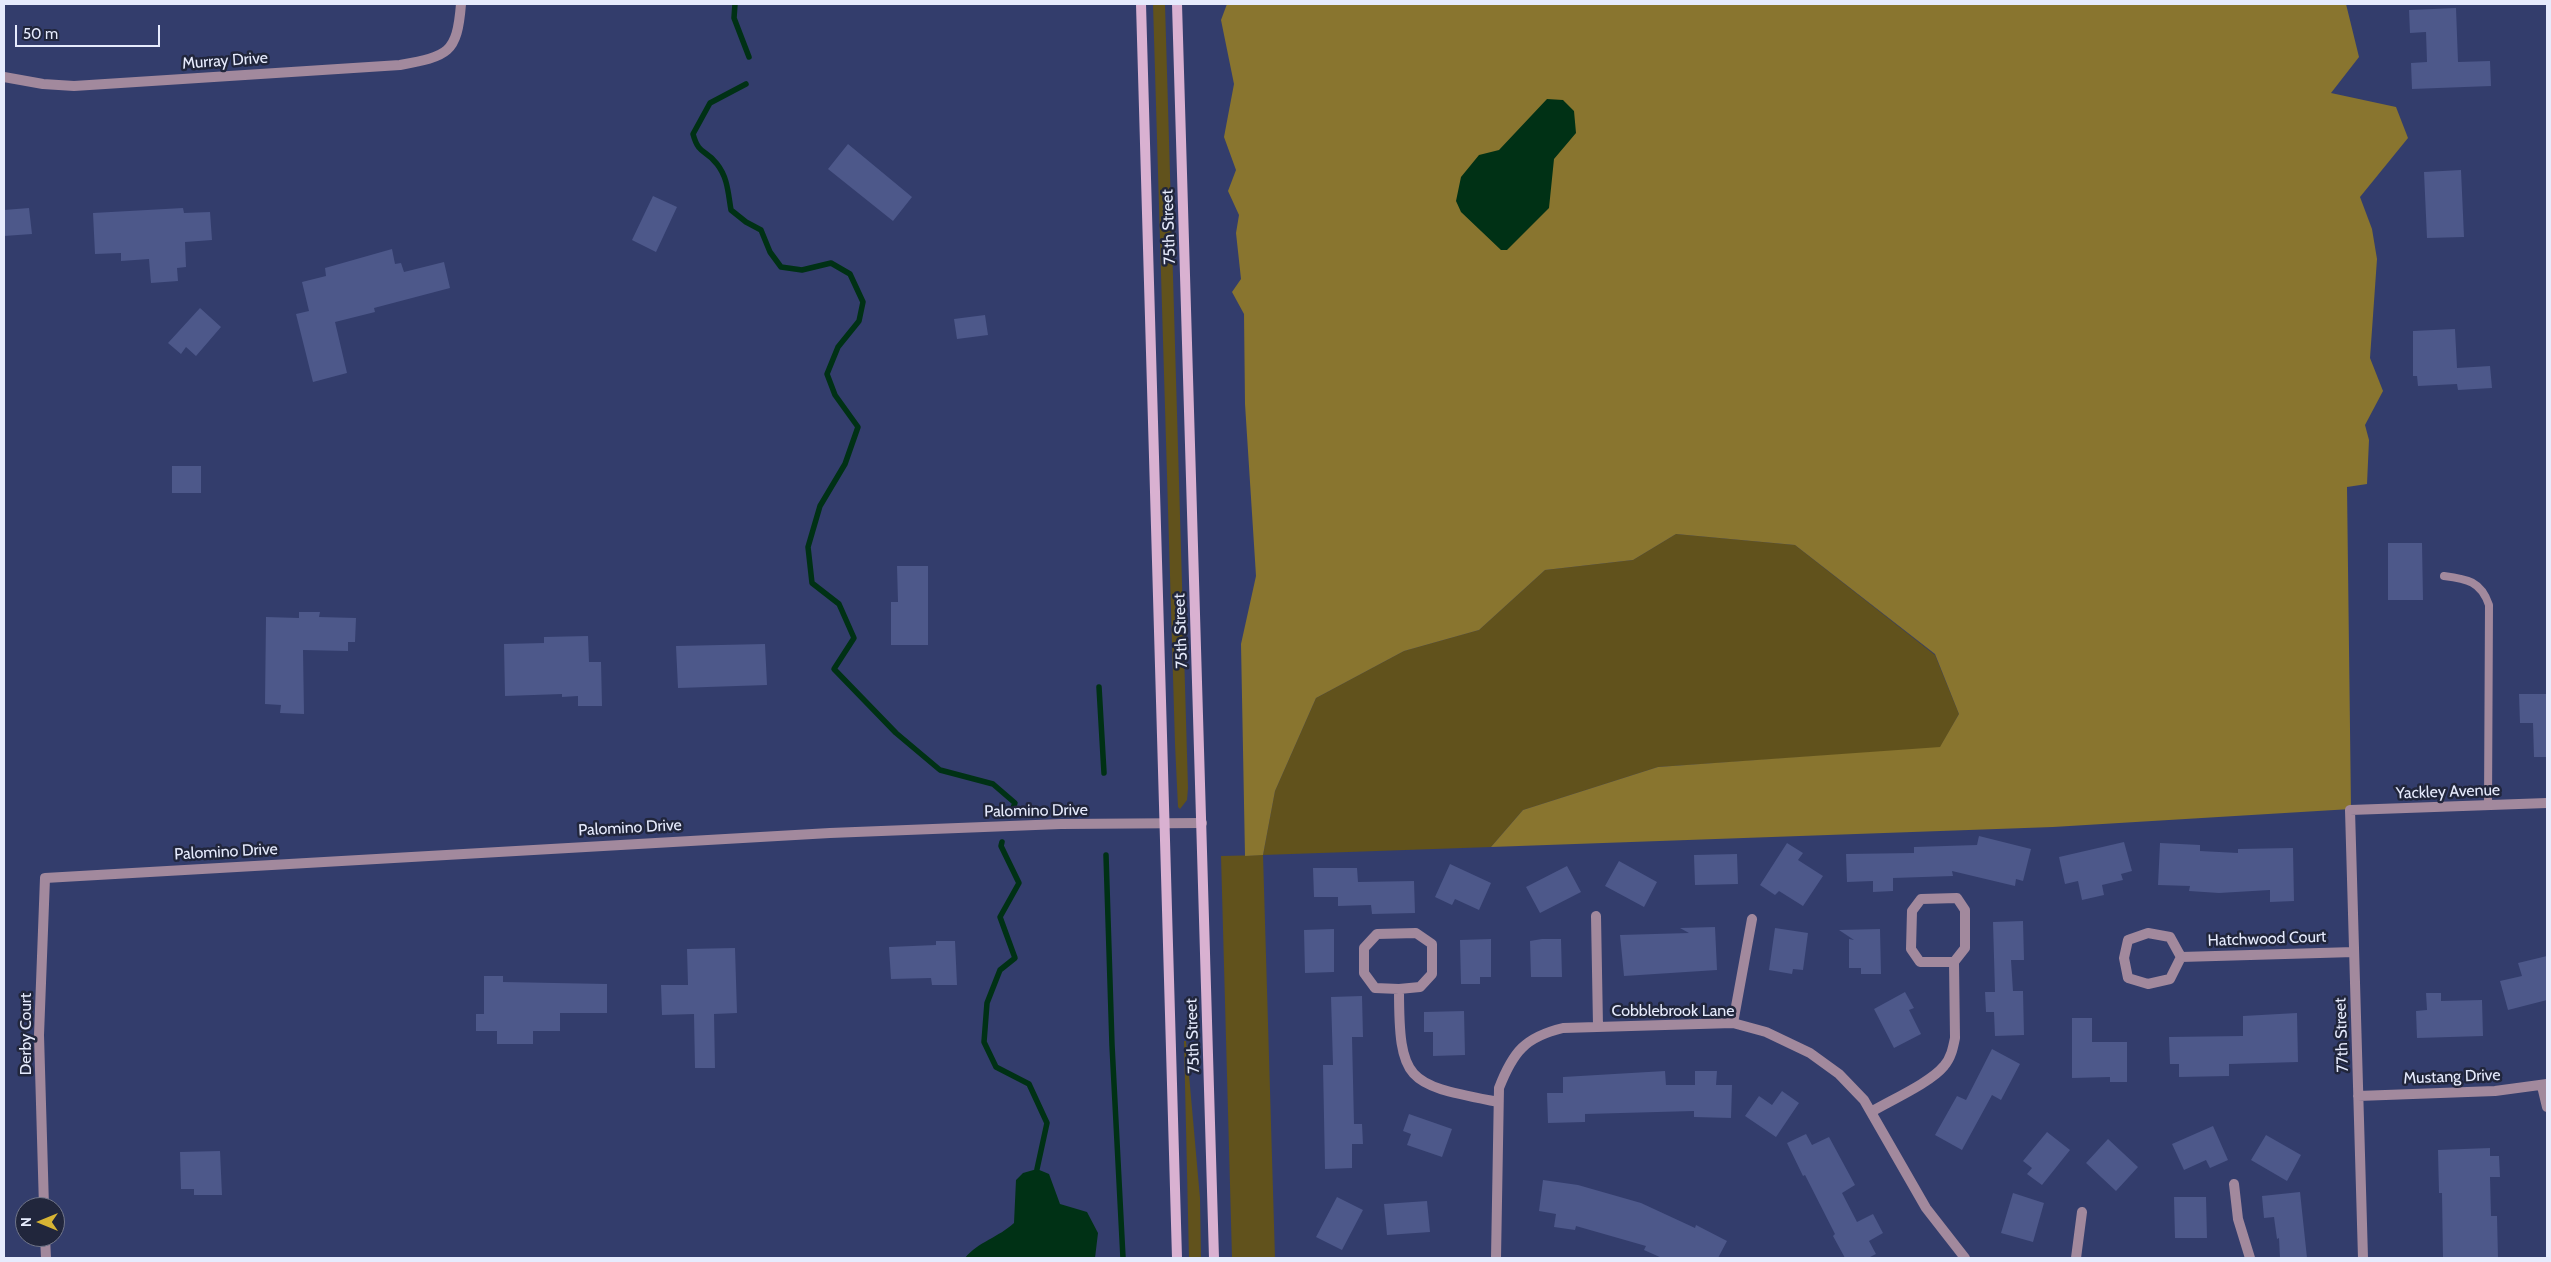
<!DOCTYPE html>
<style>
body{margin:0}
#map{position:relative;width:2551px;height:1262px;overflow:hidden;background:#333d6c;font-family:Cabin,sans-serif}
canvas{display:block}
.frame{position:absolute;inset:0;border:5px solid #e6ebfd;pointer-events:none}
.north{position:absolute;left:15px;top:1197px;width:50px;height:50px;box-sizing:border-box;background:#21263c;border:1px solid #707589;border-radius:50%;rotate:270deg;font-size:14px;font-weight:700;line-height:20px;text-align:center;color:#e6ebfd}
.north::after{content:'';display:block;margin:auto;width:18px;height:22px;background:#d7b434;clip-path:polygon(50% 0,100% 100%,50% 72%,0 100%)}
.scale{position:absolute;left:15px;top:25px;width:145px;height:22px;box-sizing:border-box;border:2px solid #e6ebfd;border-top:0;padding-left:6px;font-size:15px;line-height:18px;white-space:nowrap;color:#e6ebfd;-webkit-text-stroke:4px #21263c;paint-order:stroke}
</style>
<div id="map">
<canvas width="2551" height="1262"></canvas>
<div class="frame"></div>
<div class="north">N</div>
<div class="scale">50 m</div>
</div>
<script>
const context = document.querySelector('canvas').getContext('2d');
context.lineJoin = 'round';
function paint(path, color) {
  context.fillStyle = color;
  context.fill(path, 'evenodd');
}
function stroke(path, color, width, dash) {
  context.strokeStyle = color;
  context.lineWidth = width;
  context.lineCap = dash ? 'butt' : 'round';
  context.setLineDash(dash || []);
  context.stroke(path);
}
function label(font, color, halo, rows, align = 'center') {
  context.font = font + ' Cabin,sans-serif';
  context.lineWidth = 5;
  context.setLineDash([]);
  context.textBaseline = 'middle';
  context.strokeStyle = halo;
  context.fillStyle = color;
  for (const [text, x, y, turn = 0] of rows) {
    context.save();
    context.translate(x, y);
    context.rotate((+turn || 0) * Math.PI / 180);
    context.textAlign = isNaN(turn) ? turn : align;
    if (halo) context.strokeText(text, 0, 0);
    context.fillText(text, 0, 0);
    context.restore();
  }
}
const green = new Path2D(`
 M1153,4h12l23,784 -1,12 -7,9 -2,-2 -3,-63z
 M1676,534l119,11 140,110 24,59 -19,34 -282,19 -135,43 -32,37 -228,8 12,403h-43l-11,-402 42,-1 12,-64 41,-93 88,-47 75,-21 66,-60 88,-10z
 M1184,1041h2l14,157 1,60h-12z`);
const forest = new Path2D(`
 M1227,4h1119l13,53 -28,36 65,14 12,31 -48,59 12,32 5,30 -7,99 13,33 -18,34 4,15 -2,44 -20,3 4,322 -298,18 -562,20 32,-37 135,-43 282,-20 19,-33 -24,-60 -140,-109 -119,-11 -43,26 -88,10 -66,60 -75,21 -88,47 -41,93 -12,64 -18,1 -4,-212 15,-68 -11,-172 -1,-90 -12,-22 9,-13 -5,-46 3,-18 -11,-24 8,-21 -12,-33 10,-53 -13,-64z`);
const water = new Path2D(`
 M1547,99l16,1 11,11 2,22 -22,26 -5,49 -42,42h-6l-40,-38 -5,-11 5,-24 18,-22 20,-5z
 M1037,1169l12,5 11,30 27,8 11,21 -3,25h-130c13,-16 34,-21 49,-35l2,-43 7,-7z`);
const stream = new Path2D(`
 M735,4l-1,14 15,39
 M746,84l-36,19 -17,31c6,22 13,15 24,30 11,14 11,29 14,46l15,12 15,8 9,22 11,15 21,3 29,-7 19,11 13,28 -4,19 -21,26 -11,27 8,21 23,32 -13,37 -25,42 -12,41 4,36 27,21 15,34 -20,31 62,64 44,37 53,14 22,19 -3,7
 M1099,687l5,86
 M1002,842l-1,4 18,37 -19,34 15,41 -15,12 -13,33 -3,39 12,25 33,17 18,39 -10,46
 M1106,855l6,190 11,213`);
const building = new Path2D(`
 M2456,8l2,54 32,-1 1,25 -79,3 -1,-26 16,-1 -1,-30 -16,1 -1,-23z
 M848,144l64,53 -19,24 -65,-52z
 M2461,170l3,67 -37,1 -3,-66z
 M653,196l24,11 -21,45 -24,-12z
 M29,208l3,26 -28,2v-26z
 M183,208l1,5 26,-1 2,28 -27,2 1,25 -9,1 1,13 -27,2 -2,-24 -28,2v-8l-26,1 -2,-41z
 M392,249l3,15 6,-1 3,9 40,-10 6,26 -76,20 1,4 -40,10 12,51 -34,9 -17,-68 13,-3 -7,-29 24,-6 -1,-8z
 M200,308l21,19 -25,29 -10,-9 -5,7 -13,-11z
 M985,315l3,20 -31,4 -3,-20z
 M2455,329l2,39 33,-2 2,22 -34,2 -1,-6 -39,2 -1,-10h-4v-45z
 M172,466h29v27h-29z
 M2388,543h34l1,57h-35z
 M897,566h31v79h-37v-43h7z
 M299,612h21l-1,5 37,1 -1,24h-7v9l-45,-1 1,64 -24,-1 1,-8 -16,-1 1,-87 33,1z
 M588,636l1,26h12l1,44h-24v-10l-16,1v-3l-57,2 -1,-52 40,-1v-6z
 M765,644l2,41 -89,3 -2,-42z
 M2519,694h28v63h-13l-1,-34h-13z
 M1979,836l52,13 -8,32 -7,-2 -1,7 -63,-15 1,5 -60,2v13l-20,1v-11l-26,1 -1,-28 68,-1v-6l63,-2z
 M2124,842l8,29 -11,3 2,6 -21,5 2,10 -22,5 -4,-19 -13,3 -6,-27z
 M1787,843l16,10 -5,7 25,16 -20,30 -24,-15 -4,4 -15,-10z
 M2160,843l40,2v6l38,2v-4l55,-1 1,53 -24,1v-12l-51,3 -30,-2 1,-5 -32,-1z
 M1737,854l1,30 -43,1 -1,-30z
 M1619,861l38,21 -13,25 -39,-21z
 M1450,864l41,19 -12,27 -24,-11 -3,6 -17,-8z
 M1567,866l14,26 -41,21 -14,-26z
 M1313,868h44l1,14 56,-1 1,32 -43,1 -1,-9 -33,1v-9h-24z
 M2023,921l1,39h-13l2,31h10l1,44 -29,1 -1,-24h-8l-1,-20h10l-2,-70z
 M1715,927l2,43 -93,6 -4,-41 69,-2 -9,-5z
 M1775,928l33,5 -5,37 -10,-1 -1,5 -23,-4z
 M1334,929v43l-29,1 -1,-43z
 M1880,929l1,45h-20v-6h-12v-29l5,1 -15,-10z
 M1491,939v38h-11v7h-19l-1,-44z
 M1542,939h19l1,38h-31l-1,-36z
 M936,941h19l2,44h-25l-1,-7 -40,1 -2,-32 47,-2z
 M735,948l2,65 -23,1 1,54h-20l-1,-54 -32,1 -1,-30h27l-1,-36z
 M2547,956v44l-39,10 -8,-29 22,-5 -4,-13z
 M484,976h19v6l104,2v29h-47v18h-27v13h-36v-13h-21v-17h8z
 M1905,992l9,16 -5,2 12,24 -27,14 -20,-39z
 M2426,993h15v8l41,-1 1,36 -66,2 -1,-27 11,-1z
 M1362,996l1,41h-11l2,87h8l1,20h-11v24l-27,1 -2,-104h10l-2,-68z
 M1464,1011l1,44 -32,1v-24h-9v-20z
 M2297,1013l1,49 -69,2v12l-50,1v-13h-9l-1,-27 74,-1v-20z
 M2072,1018h20v24h35v40h-17v-5l-38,1z
 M1992,1049l28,15 -19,36 -9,-5 -30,55 -27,-15 22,-39 9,4z
 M1665,1071l1,14h29v-14h22l-1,14h16l-1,33 -37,-1v-6l-109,3v8l-37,1 -1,-30h16v-16z
 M1782,1091l17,12 -23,34 -31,-21 14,-20 13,9z
 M1409,1114l43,15 -10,28 -35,-12 4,-11 -8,-3z
 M2213,1126l15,34 -18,8 -4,-8 -22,10 -12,-26z
 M2047,1132l23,18 -28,35 -15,-11 5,-6 -9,-7z
 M1806,1134l6,11 17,-8 26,48 -13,8 15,29 16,-8 10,19 -14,8 7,13 -8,4h-23l-12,-22 2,-2 -30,-59 -2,1 -16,-33z
 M2266,1135l35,20 -14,26 -36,-21z
 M2108,1139l30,28 -22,24 -30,-28z
 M2490,1148v8h9l1,21h-10l1,39h6l1,42h-55l-1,-65h-3l-1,-43z
 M220,1151l2,44h-28v-6h-13l-1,-37z
 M1543,1180l35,5 63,18 54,25 1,-3 31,16 -9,17h-56l-18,-8 2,-4 -70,-20 -1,4 -21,-3 2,-13 -17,-3z
 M2300,1192l7,66h-27l-1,-20 -2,1 -3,-22 -10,1 -2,-22z
 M2013,1193l31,10 -11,39 -32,-9z
 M1337,1197l26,13 -21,40 -26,-13z
 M2174,1197h32l1,41h-32z
 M1427,1201l3,31 -43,3 -3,-31z`);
const lane = new Path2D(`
 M2444,576c23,3 37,5 45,29l-1,201`);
const street = new Path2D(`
 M4,77l39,7 31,2 326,-21c48,-9 57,-11 61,-61
 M1596,916l2,110
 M2181,957l-11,-20 -22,-4 -20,7 -4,18 4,20 20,6 22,-5 11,-22 173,-5
 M1399,989l-24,-1 -11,-15v-25l13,-14 39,-1 16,11v30l-12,13 -21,2c0,96 9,95 99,113
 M1733,1023l19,-104
 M2542,1086l5,21
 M2358,1096l137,-5 52,-7
 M1871,1112c20,-12 59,-29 73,-46 7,-8 9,-18 11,-28l-1,-76 11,-14v-38l-8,-12 -36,1 -9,12 -1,38 9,13h34
 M2234,1184l4,35 12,39
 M44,1207l-5,-172 6,-157 785,-45 231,-9 141,-1
 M45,1237l1,21
 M1496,1258l3,-170c14,-36 26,-51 64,-60l170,-5 33,9 44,21 29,21 25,26 62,108 39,50
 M2076,1258l6,-46
 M2363,1258l-13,-448 197,-7`);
const secondary = new Path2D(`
 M1141,4l36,1254
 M1177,4l37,1254`);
const streetNames = [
 ["Murray Drive",225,61,-4],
 ["75th Street",1169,227,-92],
 ["75th Street",1181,631,-92],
 ["Yackley Avenue",2448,792,-2],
 ["Palomino Drive",1036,811,-1],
 ["Palomino Drive",630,828,-3],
 ["Palomino Drive",226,852,-3],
 ["Hatchwood Court",2267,939,-2],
 ["Cobblebrook Lane",1673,1011],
 ["Derby Court",26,1034,-90],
 ["77th Street",2342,1035,-92],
 ["75th Street",1193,1036,-92],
 ["Mustang Drive",2452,1077,-2]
];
paint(green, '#61521c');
paint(forest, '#89752f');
paint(water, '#003115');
stroke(stream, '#003115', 5.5);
paint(building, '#4d588a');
stroke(lane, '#a2899d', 8);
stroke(street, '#a2899d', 10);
stroke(secondary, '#d9b1d1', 10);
label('16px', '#e6ebfd', '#21263c', streetNames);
</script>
